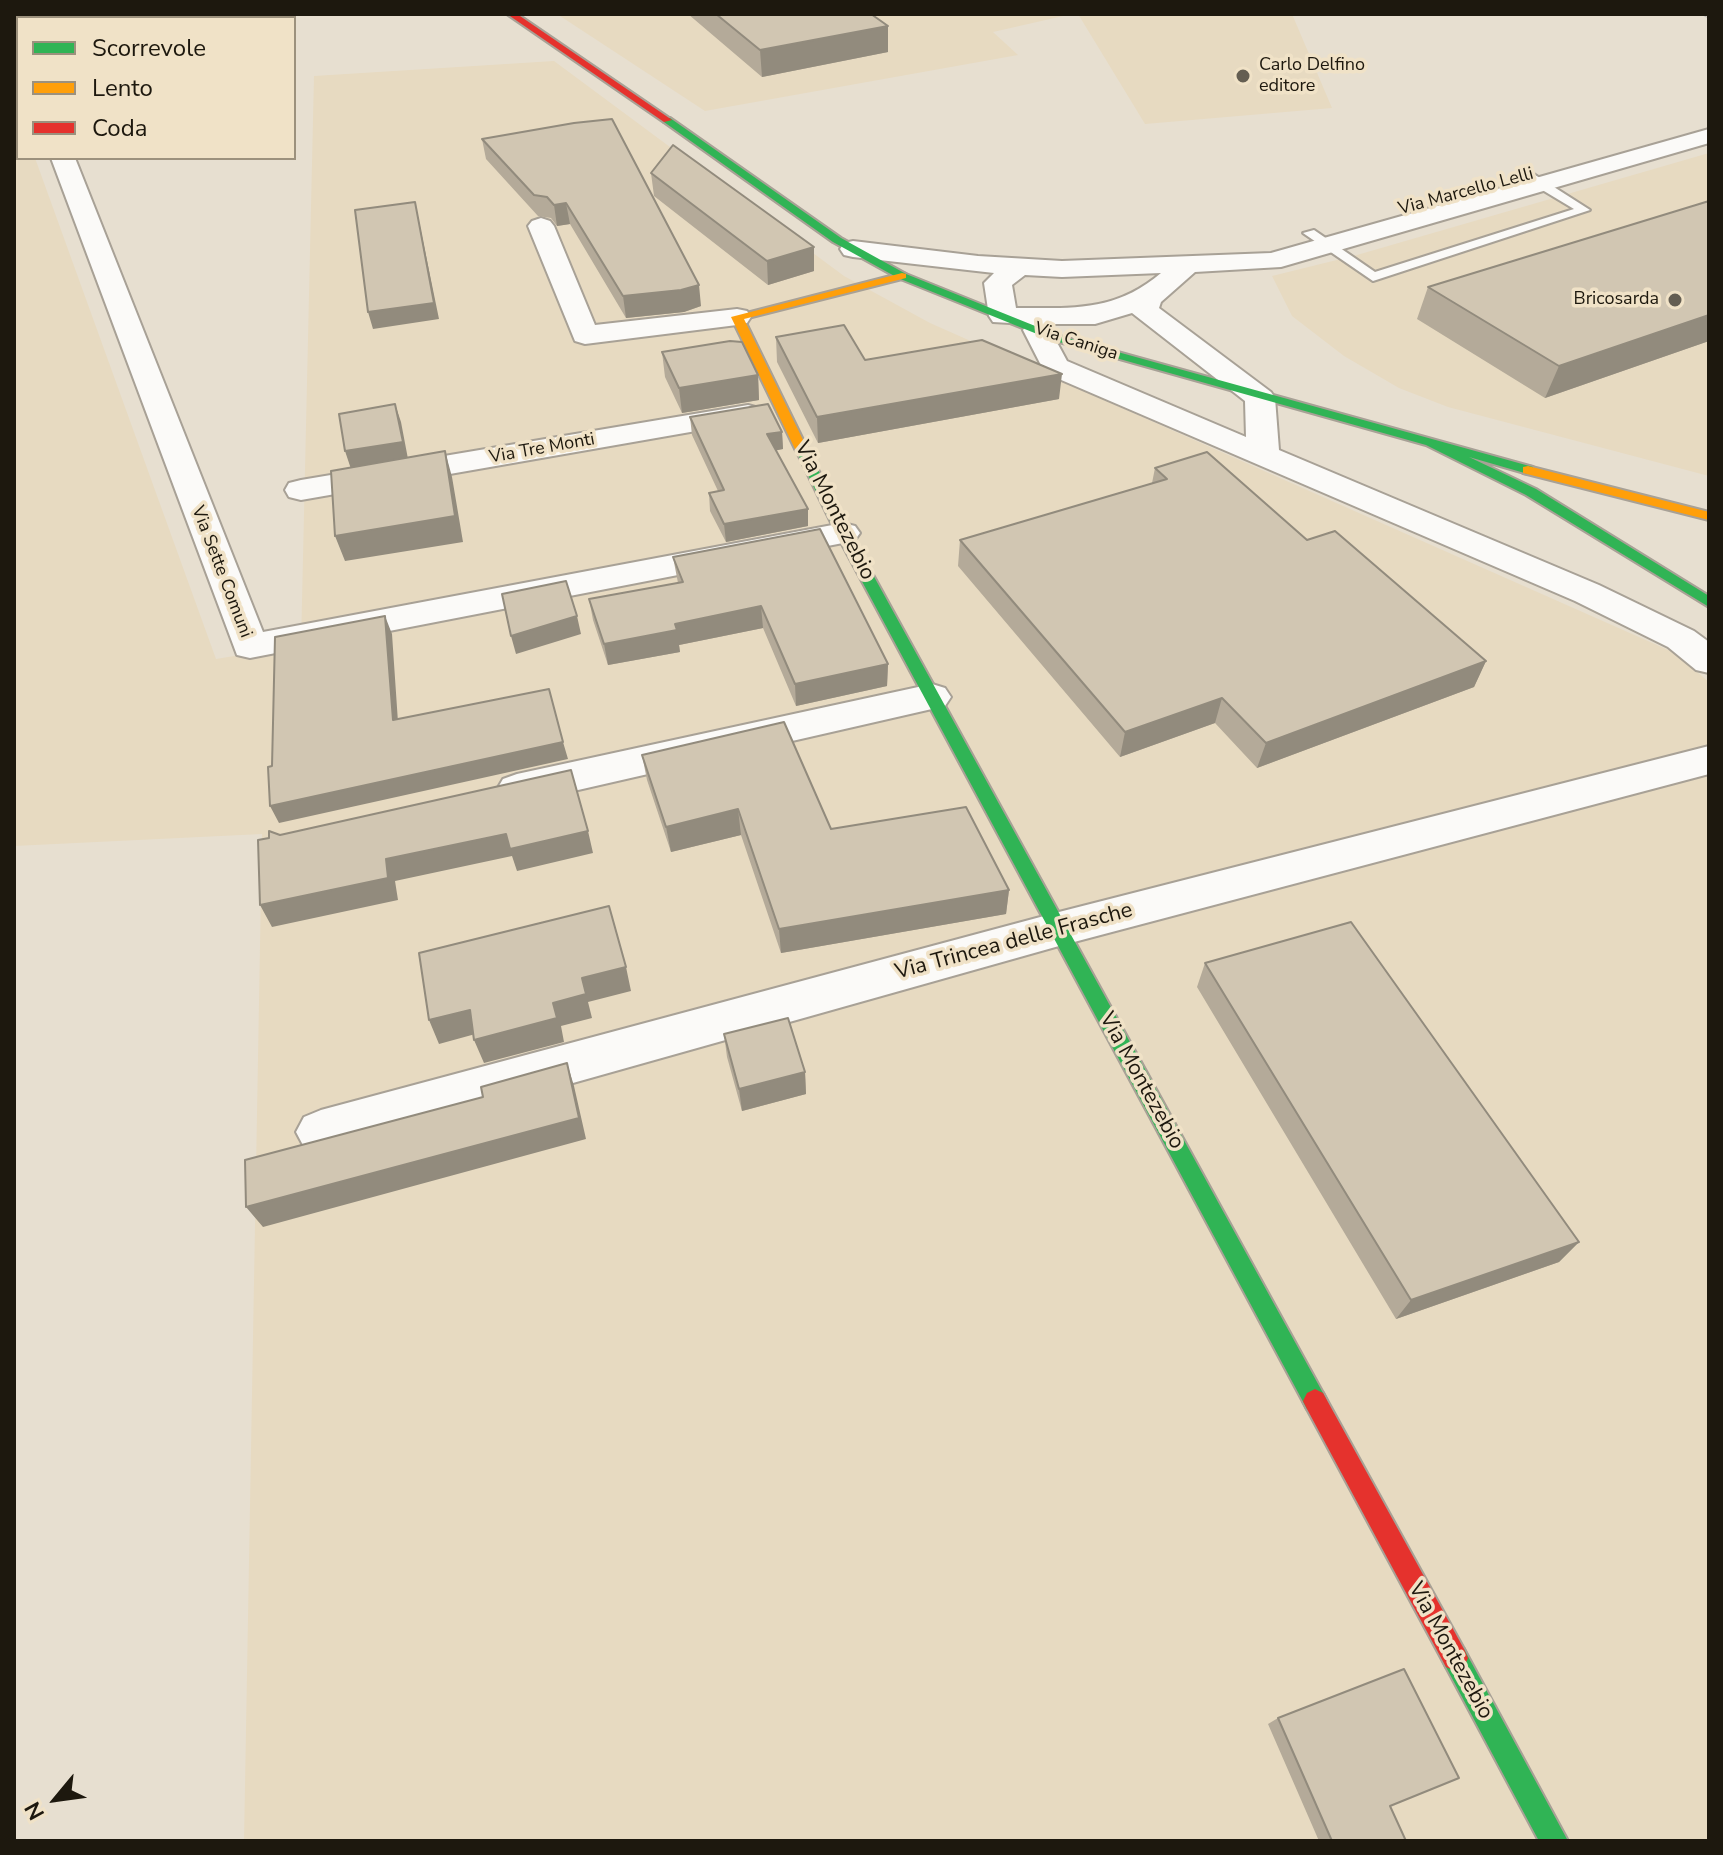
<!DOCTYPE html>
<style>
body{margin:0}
#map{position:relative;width:1723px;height:1855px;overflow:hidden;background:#e7dfd0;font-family:"Nunito Sans",sans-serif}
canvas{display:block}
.frame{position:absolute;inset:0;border:16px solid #1d180e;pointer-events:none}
.legend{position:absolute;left:16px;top:16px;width:280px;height:144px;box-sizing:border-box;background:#f0e2c7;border:2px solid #9c917d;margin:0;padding:10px 14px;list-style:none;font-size:24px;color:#1d180e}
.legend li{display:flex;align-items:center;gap:16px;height:40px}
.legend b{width:40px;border:2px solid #9c917d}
.north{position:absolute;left:16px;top:1759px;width:80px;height:80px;-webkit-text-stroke:6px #f0e2c7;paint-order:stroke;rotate:241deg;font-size:22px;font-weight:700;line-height:32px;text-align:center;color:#1d180e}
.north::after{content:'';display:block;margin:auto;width:28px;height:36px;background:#1d180e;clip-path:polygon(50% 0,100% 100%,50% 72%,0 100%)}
</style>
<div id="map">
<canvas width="1723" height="1855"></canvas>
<div class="frame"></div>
<ul class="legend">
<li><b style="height:10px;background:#30b455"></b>Scorrevole</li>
<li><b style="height:10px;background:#ff9f0a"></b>Lento</li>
<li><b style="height:10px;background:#e5322d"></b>Coda</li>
</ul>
<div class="north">N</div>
</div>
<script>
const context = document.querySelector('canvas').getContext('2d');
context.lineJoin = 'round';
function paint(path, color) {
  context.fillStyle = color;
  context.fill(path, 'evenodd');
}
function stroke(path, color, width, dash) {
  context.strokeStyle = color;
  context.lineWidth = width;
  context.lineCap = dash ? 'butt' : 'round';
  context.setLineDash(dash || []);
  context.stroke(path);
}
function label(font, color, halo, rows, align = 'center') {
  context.font = font + ' "Nunito Sans",sans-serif';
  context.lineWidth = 7;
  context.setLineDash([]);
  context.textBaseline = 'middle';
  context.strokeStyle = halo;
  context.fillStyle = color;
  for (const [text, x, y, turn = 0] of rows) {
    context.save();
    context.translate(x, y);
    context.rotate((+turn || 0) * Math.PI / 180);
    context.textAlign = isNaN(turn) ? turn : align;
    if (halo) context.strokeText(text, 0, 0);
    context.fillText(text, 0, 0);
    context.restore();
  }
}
const built = new Path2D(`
 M557,14h515l-79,18 25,23 -313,56z
 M1078,14h214l40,94 -187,16z
 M554,61l290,215 86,47 745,330 34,29v1159h-1465l18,-1007 -248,12v-746l4,11v47h17l181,501 85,-14 13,-569z
 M1709,153v323l-261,-69 -49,-19 -55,-32 -52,-40 -20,-40 85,-21z`);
const lane = new Path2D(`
 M1524,173h8l58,37 -217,71 -70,-48 11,-3 61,42 199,-63 -50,-30z`);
const street = new Path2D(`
 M14,14h33l-3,4h-26v5l-4,1z
 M1709,129v14l-428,124 -86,5 -34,30 -2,6 112,84 4,6 4,52 320,135 95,46 15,11v31l-13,-3 -28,-23 -93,-46 -530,-228 -22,-43 4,-6 -34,-2 -4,-6 -5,-33 10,-10 -141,-16 -9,-2 -4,-6 4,-6 9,-2 125,15 84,5 209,-8zM1161,273c-46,39 -88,35 -145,35l-4,-23 13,-10 37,2zM1132,313l113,88 1,36 -179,-76 -20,-37h48z
 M51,158h24l188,474 580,-109 12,3 5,7 -5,7 -12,3 -593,115 -13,-3z
 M541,218l9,3 4,5 41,99 142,-16 10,2 4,6 -4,6 -10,2 -152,19 -10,-3 -47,-115 4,-5z
 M748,405l11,3 4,6 -4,6 -458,80 -12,-3 -4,-7 4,-7 12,-3z
 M932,684l13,4 6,9 -6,9 -428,98 -14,-5 -6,-10 6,-10 14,-5z
 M1709,746v28l-650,172 -738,208 -17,-7 -8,-15 8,-15 17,-7 738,-198z`);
const fast = new Path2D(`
 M664,118h6l171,120 65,36 154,62 473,131v6l-5,1 -59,-17 67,32 173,107v11l-183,-112 -100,-50 -374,-105 -154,-62 -65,-36 -169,-120z
 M801,444l6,4 43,85 473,860 4,8 -4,8 -8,4 -8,-4 -471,-876 -41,-85z
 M1455,1645l9,4 104,192h-29l-93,-174 -4,-9 4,-9z`);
const slow = new Path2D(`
 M902,273l4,1v4l-162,41 63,129 -11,3 -65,-134z
 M1528,466l181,46v8l-186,-47v-6z`);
const jam = new Path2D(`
 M507,14h10l155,106 -8,2z
 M1315,1389l8,4 141,256 4,9 -4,9 -9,4 -9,-4 -139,-258 -4,-8 4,-8z`);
const rail = new Path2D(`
 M1705,14l4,2`);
const wall = new Path2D(`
 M688,14h183l17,38 -126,25z
 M482,139l219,167 -17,6 -58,6 -56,-94 -13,2 -6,-8 -13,-2 -52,-57z
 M651,173l163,74v24l-46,14 -114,-89z
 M1709,201v140l-164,57 -128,-79 11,-32z
 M776,337l89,23 194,39 -241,44 -41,-81z
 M662,352l96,23 1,25 -77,13 -17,-36z
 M690,417l92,15 1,17 -7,1 32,76 -82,16 -16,-31 -1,-18 9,-2 -26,-56z
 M1155,468l152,72 179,121 -12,26 -217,81 -42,-45 -95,34 -162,-191 2,-26 192,-57z
 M673,557l215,107 -1,22 -91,20 -33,-78 -84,17 1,7 -72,13 -15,-45 -4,-21 89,-16z
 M642,755l189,74 178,61 -3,24 -225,39 -40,-118 -70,17 -24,-72z
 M1205,963l374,279 -20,20 -163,57 -199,-332z
 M724,1034l81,38 1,22 -64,17 -15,-54z
 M1278,1718l112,88 16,35h-87l-51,-117z`);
const shadedWall = new Path2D(`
 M888,26v26l-126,25 -2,-27z
 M415,202l24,117 -66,10 -5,-17z
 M566,203l4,21 -13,2 -3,-21z
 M814,247v24l-46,14 -1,-24z
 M699,285l2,21 -17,6 -58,6 -3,-22z
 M1709,315v26l-164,57 14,-32z
 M1062,374l-3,25 -241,44 -1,-26z
 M758,375l1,25 -77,13 -3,-25z
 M395,404l6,18 7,37 -57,10 -6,-18z
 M782,432l1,17 -15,3 -1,-18z
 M445,451l7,26 11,65 -118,19 -10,-25z
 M808,509v17l-82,16 -2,-18z
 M761,606l2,22 -84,17 1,7 -72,13 -4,-21 71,-20z
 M385,616l7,18 7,103 -6,-17z
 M577,616l4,18 -65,20 -5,-18z
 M1486,661l-12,26 -217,81 9,-25z
 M888,664l-1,22 -91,20 -1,-22z
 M1222,698l-7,25 -95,34 5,-25z
 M563,742l5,17 -289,64 -9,-17z
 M738,809l3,26 -70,17 -5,-25z
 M588,831l5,22 -76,18 -5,-15 -117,25 3,19 -126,27 -12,-22 126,-46 120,-25z
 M1009,890l-3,24 -225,39 -2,-24z
 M626,967l5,24 -43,11 4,16 -31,8 3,16 -80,21 -10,-23 79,-37 29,-25z
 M470,1010l9,23 -40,11 -10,-24z
 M567,1063l7,23 12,53 -323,88 -17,-20z
 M805,1072l1,22 -64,17 -3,-22z
 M1579,1242l-20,20 -163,57 15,-19z`);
const building = new Path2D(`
 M716,14h155l17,12 -128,24z
 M612,119l87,166 -18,5 -58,6 -57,-93 -12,2 -7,-8 -13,-2 -52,-56 92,-16z
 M673,145l141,102 -47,14 -116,-88z
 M1709,201v114l-150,51 -131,-79z
 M415,202l19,101 -66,9 -13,-102z
 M844,325l21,35 117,-20 80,34 -245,43 -41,-80z
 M730,341l12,1 16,33 -79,13 -17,-36z
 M395,404l8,38 -58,9 -6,-37z
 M768,404l14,28 -15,2 41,75 -84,15 -15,-31 15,-3 -34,-73z
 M445,451l10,65 -120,20 -4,-65z
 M1207,452l100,88 28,-9 151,130 -220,82 -44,-45 -97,34 -165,-192 207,-61 -12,-11z
 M820,529l68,135 -93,20 -34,-78 -86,18 2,6 -73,14 -15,-45 94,-17 -10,-25z
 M566,581l11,35 -66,20 -9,-42z
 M385,616l8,104 156,-31 14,53 -293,64 -2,-39 4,-1 3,-129z
 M784,722l47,107 135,-22 43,83 -230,39 -41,-120 -72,18 -24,-72z
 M571,770l17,61 -78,18 -4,-15 -120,25 2,19 -128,27 -2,-65 11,-2v-7l11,4z
 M609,906l17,61 -44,11 4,16 -33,9 4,15 -83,22 -4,-30 -41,10 -10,-67z
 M1351,922l228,320 -168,58 -206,-337z
 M788,1018l17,54 -66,17 -15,-55z
 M567,1063l12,55 -333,89 -1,-47 238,-63 -2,-10z
 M1404,1669l55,109 -69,28 16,35h-74l-54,-123z`);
const markers = [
 [1243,76,8,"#645e52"],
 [1675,300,8,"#645e52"]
];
const farPoinames = [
 ["Carlo Delfino",1259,66],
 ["editore",1259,87],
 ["Bricosarda",1659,300,"right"]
];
const farStreetnames = [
 ["Via Marcello Lelli",1466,192,-15],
 ["Via Caniga",1076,342,18],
 ["Via Tre Monti",542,449,-10],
 ["Via Sette Comuni",221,572,69]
];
const streetNames = [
 ["Via Montezebio",834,511,63],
 ["Via Trincea delle Frasche",1014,942,-15],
 ["Via Montezebio",1141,1081,61],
 ["Via Montezebio",1450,1651,61]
];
paint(built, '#e7dac1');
stroke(lane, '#a8a196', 4);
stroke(street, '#a8a196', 4);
stroke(fast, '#a8a196', 4);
stroke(slow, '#a8a196', 4);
stroke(jam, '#a8a196', 4);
paint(lane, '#fbfaf8');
paint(street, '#fbfaf8');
paint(fast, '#30b455');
paint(slow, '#ff9f0a');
paint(jam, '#e5322d');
stroke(rail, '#c2c0bc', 5);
stroke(rail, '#f0e2c7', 3, [9]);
paint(wall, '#b4aa99');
paint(shadedWall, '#928b7d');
paint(building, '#d1c6b2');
stroke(building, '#928b7d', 2);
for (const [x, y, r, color] of markers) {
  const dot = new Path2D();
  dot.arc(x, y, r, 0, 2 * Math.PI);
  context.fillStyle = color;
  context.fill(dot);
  stroke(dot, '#f0e2c7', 3);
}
label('18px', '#1d180e', '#f0e2c7', farPoinames, 'left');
label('18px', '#1d180e', '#f0e2c7', farStreetnames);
label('22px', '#1d180e', '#f0e2c7', streetNames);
</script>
